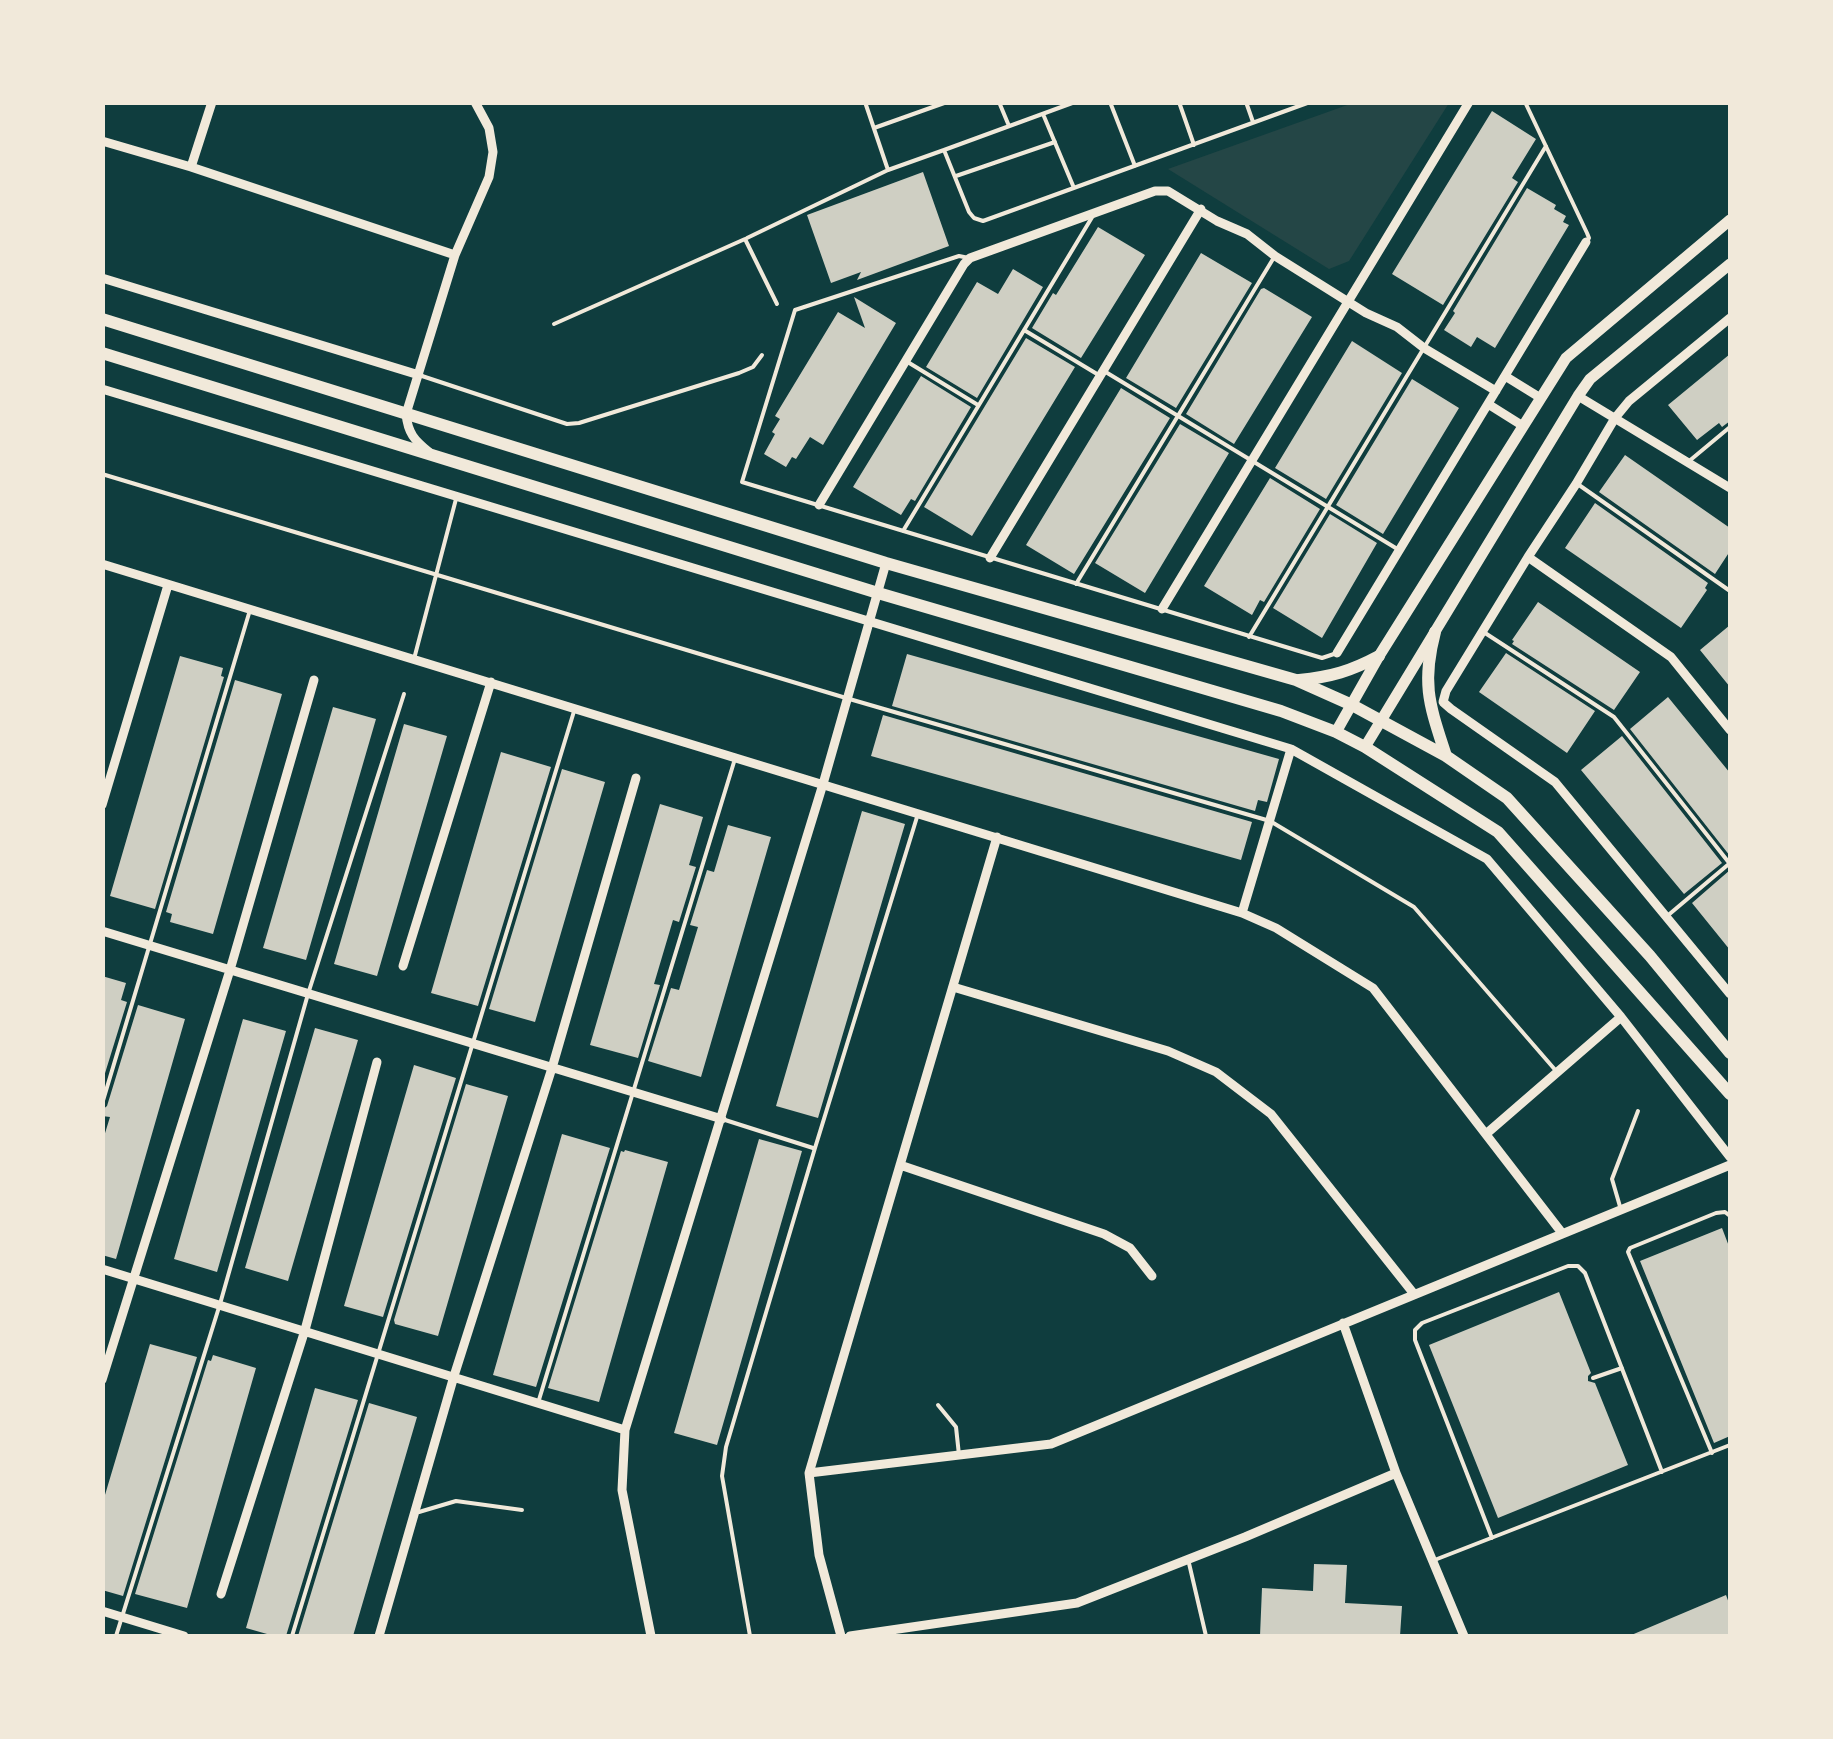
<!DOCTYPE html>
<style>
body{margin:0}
#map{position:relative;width:1833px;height:1739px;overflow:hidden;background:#0f3d3e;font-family:"DejaVu Sans",sans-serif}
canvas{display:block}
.frame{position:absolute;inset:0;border:105px solid #f1e9da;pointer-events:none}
</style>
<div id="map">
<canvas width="1833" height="1739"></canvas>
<div class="frame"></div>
</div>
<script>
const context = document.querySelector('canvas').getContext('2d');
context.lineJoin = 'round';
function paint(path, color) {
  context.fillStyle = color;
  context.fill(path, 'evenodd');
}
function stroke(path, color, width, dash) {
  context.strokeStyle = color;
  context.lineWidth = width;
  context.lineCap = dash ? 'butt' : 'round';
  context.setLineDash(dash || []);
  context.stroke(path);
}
const green = new Path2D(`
 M1353,103h96l-100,158 -20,8 -161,-100z`);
const building = new Path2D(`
 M1492,111l44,28 -24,39 6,4 -75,123 -51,-31z
 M923,172l26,74 -92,34 4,-8 -30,11 -24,-68z
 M1527,188l29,17 -2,4 12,7 -3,6 6,3 -74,123 -18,-11 -6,10 -27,-17 11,-17 -2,-2z
 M1098,227l47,28 -64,103 -49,-30 21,-35 3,2z
 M1201,253l51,30 -76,125 -50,-30z
 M1013,269l30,18 -66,111 -51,-31 51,-85 21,12z
 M1264,288l48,29 -78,127 -48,-30 75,-125z
 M854,297l42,26 -73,122 -13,-8 -14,22 -4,-2 -6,10 -22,-13 11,-20 -3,-2 8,-13 -5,-3 63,-104 27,16z
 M1026,338l49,29 -103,169 -48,-29z
 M1352,341l50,32 -76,126 -51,-31z
 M1730,354v67l-8,6 -3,-4 -22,17 -29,-35z
 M921,376l50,31 -56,94 -4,-2 -10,16 -48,-28z
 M1412,379l47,29 -76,126 -47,-29z
 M1121,388l49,30 -96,156 -48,-29z
 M1180,424l49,29 -84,140 -50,-30z
 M1625,455l105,73v23l-15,23 -116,-82z
 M1270,478l50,31 -56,93 -4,-2 -8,15 -48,-29z
 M1595,503l113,80 -3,5 2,2 -26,38 -116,-80z
 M1330,514l47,29 -55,95 -49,-30z
 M1538,602l102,70 -26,38 -102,-66 2,-3 -2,-1z
 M1730,625v62l-30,-37z
 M1506,653l89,58 -28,42 -88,-61z
 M907,654l372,105 -12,43 -9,-2 -3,11 -363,-105z
 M180,656l43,12 -2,8 3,1 -69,232 -45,-13z
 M235,680l47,14 -69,240 -43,-12 2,-8 -6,-2z
 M1668,697l62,76v83l-100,-127z
 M333,707l43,12 -70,241 -43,-12z
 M883,715l369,107 -11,38 -370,-104z
 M404,724l43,12 -70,240 -43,-12z
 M1622,736l100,127 -38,31 -103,-124z
 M501,752l50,15 -73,239 -47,-13z
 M562,769l43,13 -70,240 -46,-13z
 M660,804l43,13 -14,48 7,2 -17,55 -6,-2 -19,64 6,1 -22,73 -48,-13z
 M862,811l43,13 -87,294 -42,-12z
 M728,825l43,12 -70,240 -53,-16 23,-73 8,2 19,-63 -8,-2 17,-55 7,2z
 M1730,870v80l-38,-47z
 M102,976l24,7 -5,17 6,2 -25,81z
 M138,1005l47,14 -69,240 -14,-4v-112l8,-26 -8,-1v-6l5,-4z
 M243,1019l43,12 -69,241 -43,-13z
 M315,1028l43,12 -70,241 -43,-13z
 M414,1065l42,13 -73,239 -39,-11z
 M466,1084l42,12 -70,240 -43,-12 -1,-4z
 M562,1134l48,14 -74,239 -43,-12z
 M759,1139l43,12 -85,294 -43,-12z
 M625,1150l43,12 -69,240 -51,-14 73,-237 3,1z
 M1722,1228l8,21v187l-16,7 -74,-182z
 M1559,1292l32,81 -3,3v5l7,2 33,82 -130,53 -69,-173z
 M150,1344l47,13 -74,239 -21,-6v-85z
 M213,1355l43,13 -69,240 -52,-14 73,-234 3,1z
 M315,1388l43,12 -72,236h-12l-28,-8z
 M369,1403l48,14 -64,219h-55z
 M1314,1564l33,1 -2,38 57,3 -2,30h-140l2,-48 51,3z
 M1726,1595l4,11v30h-101z`);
const service = new Path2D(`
 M865,102l23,68
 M999,102l10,24
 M1075,102l-131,48 25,62 5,6 9,3 327,-119
 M1110,102l25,64
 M1179,102l15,43
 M1246,102l7,20
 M1525,102l62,131 2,5 -3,4
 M1043,114l31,74
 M874,128l73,-26
 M956,176l99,-34
 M747,238l141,-68 56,-20
 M969,258l-10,-2 -164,54 -53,172 580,176 15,-5
 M554,324l191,-85 32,65
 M1024,330l73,44
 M906,361l72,44
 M1104,371l295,179
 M419,375l148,49 12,-1 160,-50 14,-6 9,-12
 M1688,462l42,-35
 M102,474l744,224 424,123 144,86 143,165
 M1579,485l151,106
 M903,531l191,-317
 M1076,584l197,-325
 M1482,631l132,86 116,147
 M1249,637l297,-491
 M414,659l42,-160
 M1666,917l64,-54
 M102,1104l148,-494
 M722,1119l91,29
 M1621,1210l-9,-31 26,-68
 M1593,1378l29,-10
 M538,1403l196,-641
 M938,1405l18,22 3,28
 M1712,1453l-84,-201 2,-4 86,-35 9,-1 5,4
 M419,1512l37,-11 66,9
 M1492,1538l-77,-198v-10l7,-7 146,-57h10l7,7 77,199
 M1188,1559l18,77
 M1432,1561l298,-116
 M116,1636l104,-332 88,-310 96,-300
 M292,1636l283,-928
 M750,1636l-28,-160 4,-29 89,-299 102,-331`);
const minor = new Path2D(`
 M102,141l89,26 264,88
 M191,167l21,-65
 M102,278l317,97
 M1730,318l-101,83 -14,17 -39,66 -48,73 -82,134 -3,11 8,7 104,73 175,212
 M1505,376l34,21
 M102,389l1189,360 196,110 134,158 109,140
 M1578,396l152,92
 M1488,404l35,22
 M429,452c-15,-12 -21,-19 -23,-38l49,-159 34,-78 4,-25 -4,-24 -14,-26
 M819,505l145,-241 6,-6 185,-67h13l49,30 30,13 28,22 91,57 31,14 27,21 72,43
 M1528,557l143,100 59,73
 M990,558l211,-349
 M102,564l1140,349 34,15 97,60 189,245
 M1162,609l307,-507
 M1337,653l249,-411
 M102,805l66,-220
 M1242,913l49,-164
 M102,931l620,188
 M403,966l88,-284
 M953,987l215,64 48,21 55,42 143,180
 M1486,1134l135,-117
 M900,1165l204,69 26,14 22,28
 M102,1269l523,161
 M1343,1323l53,150 68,163
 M102,1380l128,-410 84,-290
 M809,1473l242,-29 679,-279
 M221,1594l84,-264 72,-268
 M102,1611l82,25
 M379,1636l75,-260 98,-308 84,-290
 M651,1636l-29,-146 3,-60 198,-646 63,-221
 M841,1636l-22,-81 -10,-82 188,-636
 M850,1636l227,-33 168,-66 151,-64`);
const tertiary = new Path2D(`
 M1336,732l43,-76 187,-298 164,-138
 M1365,747l213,-351 12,-17 140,-115`);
const secondary = new Path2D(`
 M102,319l784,244 410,117 56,25 94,51 61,42 143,158 80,97
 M102,353l776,240 403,118 55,21 29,15 133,85 232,262
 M1435,632c-14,53 -5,74 11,124
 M1299,680c32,-3 52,-9 80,-24`);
paint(green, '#244646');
paint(building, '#cfcfc3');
stroke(service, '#f1e9da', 4);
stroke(minor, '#f1e9da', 9);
stroke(tertiary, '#f1e9da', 11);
stroke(secondary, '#f1e9da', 12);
</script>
